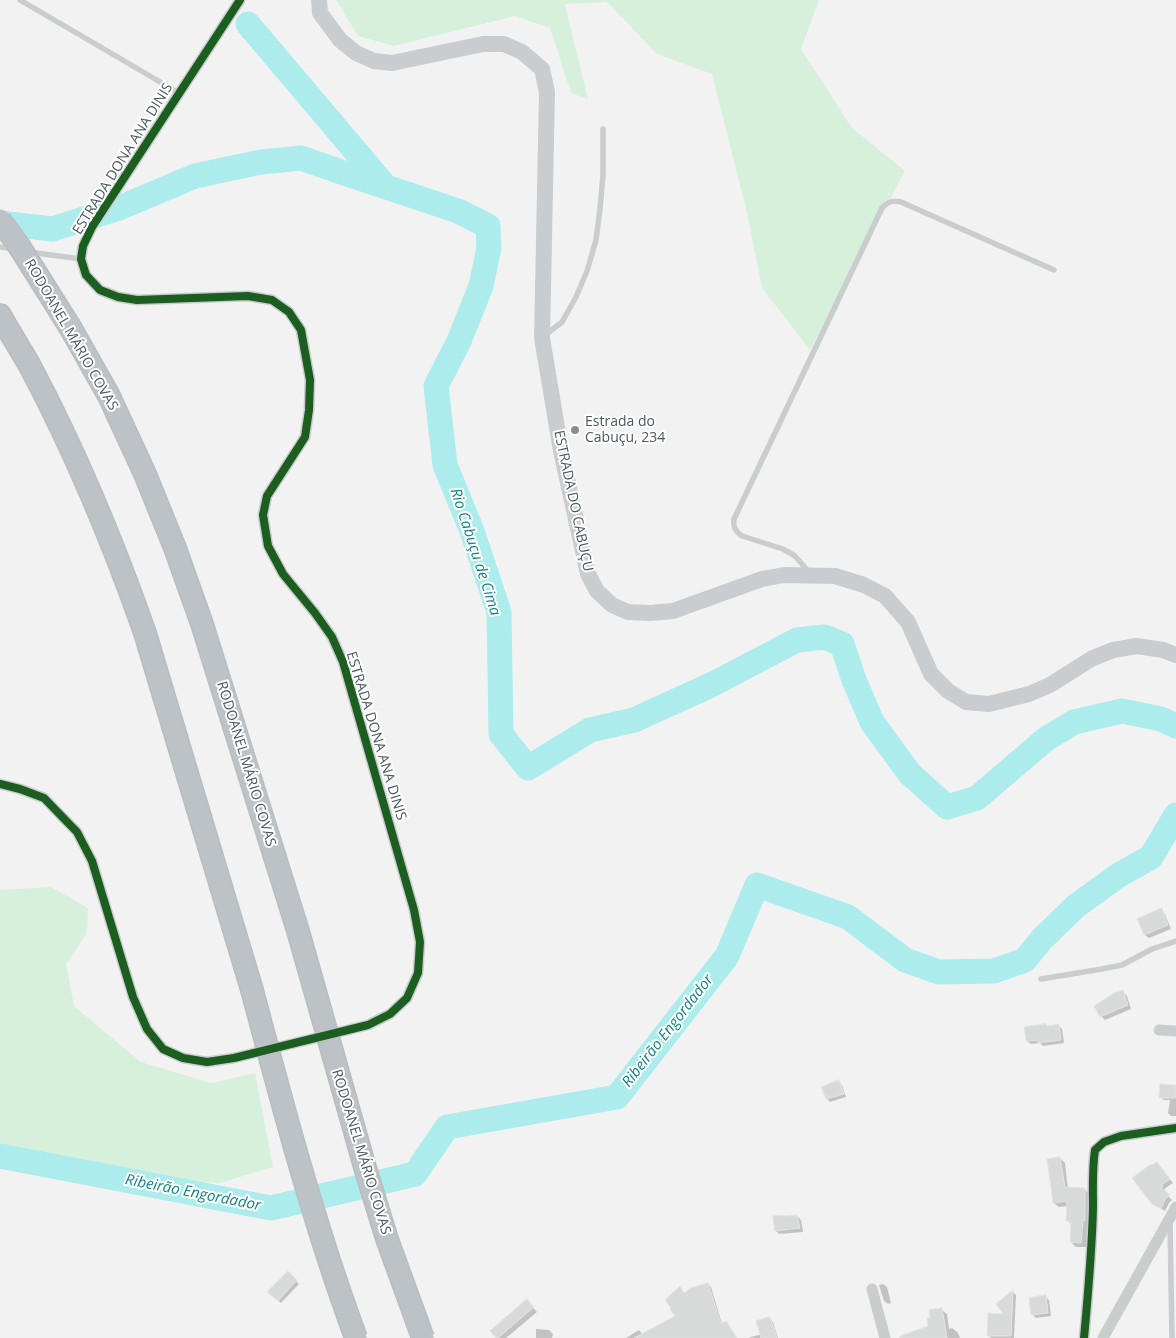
<!DOCTYPE html>
<meta charset="utf-8">
<style>
body{margin:0}
canvas{display:block;background:#f2f2f2}
</style>
<canvas width="1176" height="1338"></canvas>
<script>
const context = document.querySelector('canvas').getContext('2d');
context.lineJoin = 'round';
function paint(path, color) {
  context.fillStyle = color;
  context.fill(path, 'evenodd');
}
function stroke(path, color, width, dash) {
  context.strokeStyle = color;
  context.lineWidth = width;
  context.lineCap = dash ? 'butt' : 'round';
  context.setLineDash(dash || []);
  context.stroke(path);
}
function label(font, color, halo, rows, align = 'center') {
  context.font = font + ' "Open Sans",sans-serif';
  context.lineWidth = 4;
  context.setLineDash([]);
  context.textBaseline = 'middle';
  context.strokeStyle = halo;
  context.fillStyle = color;
  for (const [text, x, y, turn = 0] of rows) {
    context.save();
    context.translate(x, y);
    context.rotate((+turn || 0) * Math.PI / 180);
    context.textAlign = isNaN(turn) ? turn : align;
    if (halo) context.strokeText(text, 0, 0);
    context.fillText(text, 0, 0);
    context.restore();
  }
}
const green = new Path2D(`
 M336,0h483l-18,49 51,79 53,43 -95,179 -48,-62 -15,-76 -35,-138 -55,-20 -50,-52 -42,2 23,95 -17,-6 -21,-65 -35,-12 -121,30 -36,-10z
 M51,887l37,21 -1,25 -21,31 8,42 67,56 70,21 44,-10 18,94 -53,16 -220,-14v-279z`);
const shadow = new Path2D(`
 M1161,910l4,4 6,15 -22,9 -4,-3z
 M1123,992l4,4 4,13 -26,11 -4,-4z
 M1059,1026l3,3 2,14 -21,3 -3,-3 -9,1 -4,-3 -1,-13z
 M838,1082l4,3 4,12 -16,5 -3,-3z
 M1176,1086v30h-5l-3,-3 2,-13h-6l-3,-3z
 M1060,1158l5,5 3,26 17,1 5,4 -4,53h-10l-5,-5 1,-17 -5,-5 1,-14 -9,1 -5,-4z
 M1157,1163l16,20 -9,6 2,2 -2,1 8,8 -3,3 -4,8 -9,-5 -4,-4z
 M797,1216l4,4 2,12 -24,2 -3,-3z
 M288,1273l11,11 -18,19 -12,-11z
 M708,1284l3,3 14,47 -7,4h-92l13,-8 4,5 34,-19 3,-28 5,6z
 M883,1284l4,3 4,16 -3,1 -4,-3 -5,-16z
 M1013,1292l3,3 -2,43h-23l-3,-3 18,-20 -9,-11z
 M1045,1297l4,3 2,16 -15,2 -4,-4z
 M530,1304l7,8 -31,26h-9z
 M941,1309l6,5 2,15 3,-1 6,5 2,5h-46l16,-11 2,-8z
 M769,1318l4,4 5,16h-30l14,-4z
 M536,1329l13,1 4,4 -1,4h-16z`);
const river = new Path2D(`
 M248,24l137,162
 M0,223l52,6 67,-21 76,-32 66,-14 40,-4 40,14 117,39 30,15 1,22 -8,38 -22,55 -23,45 9,79 27,66 27,81 2,122 27,34 62,-38 44,-10 77,-35 86,-45 27,-3 18,7 12,36 18,42 38,52 37,33 30,-9 69,-59 28,-17 48,-11 39,8 15,7
 M0,1156l271,52 144,-34 32,-47 170,-30 110,-141 30,-71 91,32 57,43 34,12 55,-1 31,-11 16,-20 35,-34 43,-31 32,-18 25,-42`);
const building = new Path2D(`
 M1162,908l6,17 -24,10 -7,-16z
 M1123,990l5,15 -28,12 -6,-11 20,-13z
 M1046,1024l1,2 12,-2 2,16 -23,3v-3l-12,1 -2,-14z
 M839,1080l5,14 -18,5 -5,-12z
 M1160,1084l16,1v13h-17z
 M1060,1157l5,30 20,1v33h-2l-2,22 -11,-1 1,-21h-5l1,-20 -14,2 -6,-44z
 M1157,1162l13,17 -9,6 2,1 -2,2 9,7 -5,4 -4,10 -10,-6 -19,-25 19,-14 1,1z
 M773,1215l13,1 11,-1 3,13 -25,3z
 M288,1271l9,9 -19,21 -11,-9z
 M708,1283l13,41 5,-3 11,17h-103l41,-22 -5,-6 1,-2 -6,-8 15,-14 4,7 7,-5z
 M1013,1290l-2,46h-24l1,-23 15,1 -7,-10z
 M1046,1295l2,18 -17,2 -2,-17z
 M527,1299l7,8 -36,31h-2l-6,-7z
 M942,1308l5,30h-47v-2l28,-10 -1,-8h3l-1,-8z
 M770,1317l7,21h-16l-5,-17z`);
const lane = new Path2D(`
 M20,0l159,93
 M0,247l15,2
 M29,252l52,7
 M544,336l18,-14 14,-25 11,-26 9,-31 4,-31 3,-34v-46
 M809,572l-14,-16 -12,-7 -41,-13c-7,-5 -9,-9 -8,-17l148,-311c6,-6 10,-8 19,-6l153,68
 M1041,979l61,-10 20,-4 30,-16 24,-8
 M1170,1223l2,115`);
const street = new Path2D(`
 M0,784l20,5 24,9 33,34 15,29 41,136 14,32 16,20 20,9 24,4 27,-4 134,-33 22,-11 17,-16 11,-25 2,-31 -6,-32 -71,-248 -11,-25 -17,-24 -32,-39 -15,-28 -5,-31 4,-19 38,-59 4,-27 1,-30 -9,-50 -12,-18 -17,-12 -24,-4 -111,4 -19,-3 -18,-7 -14,-15 -5,-16 2,-13 9,-19 148,-227
 M1159,1030l17,1
 M872,1289l13,49
 M1084,1338c4,-43 8,-87 9,-131 0,-19 -1,-38 2,-57l9,-8 17,-6 55,-8
 M1103,1338l73,-131`);
const secondary = new Path2D(`
 M319,0l1,13 20,27 16,13 18,8 18,2 91,-19h21l18,8 20,17 5,23 -5,246 19,113 27,123 9,17 15,14 16,7 22,1 23,-2 89,-32 22,-4 51,1 29,9 21,11 23,26 23,52 17,17 18,11 23,2 40,-10 21,-9 41,-26 22,-9 24,-4 26,4 13,5`);
const highway = new Path2D(`
 M0,315c10,18 21,35 31,53 45,85 82,174 114,265l107,357
 M70,327l39,69 36,78 30,74 27,76 96,307`);
const highwayBridge = new Path2D(`
 M0,220l19,26 51,81
 M298,931l68,240 21,68 36,99
 M252,990c31,117 62,234 104,348`);
const cycleway = new Path2D(`
 M0,784l20,5 24,9 33,34 15,29 41,136 14,32 16,20 20,9 24,4 27,-4 134,-33 22,-11 17,-16 11,-25 2,-31 -6,-32 -71,-248 -11,-25 -17,-24 -32,-39 -15,-28 -5,-31 4,-19 38,-59 4,-27 1,-30 -9,-50 -12,-18 -17,-12 -24,-4 -111,4 -19,-3 -18,-7 -14,-15 -5,-16 2,-13 9,-19 148,-227
 M1084,1338c4,-43 8,-87 9,-131 0,-19 -1,-38 2,-57l9,-8 17,-6 55,-8`);
const markers = [
 [575,430,5,"#848e92"]
];
const streetNames = [
 ["ESTRADA DONA ANA DINIS",123,159,-58],
 ["RODOANEL MÁRIO COVAS",71,335,60],
 ["ESTRADA DO CABUÇU",573,501,78],
 ["ESTRADA DONA ANA DINIS",376,736,73],
 ["RODOANEL MÁRIO COVAS",246,764,73],
 ["RODOANEL MÁRIO COVAS",361,1152,73]
];
const poiNames = [
 ["Estrada do",585,422],
 ["Cabuçu, 234",585,438]
];
const waterNames = [
 ["Rio Cabuçu de Cima",475,552,72],
 ["Ribeirão Engordador",668,1031,-52],
 ["Ribeirão Engordador",193,1193,11]
];
paint(green, '#d7f0dc');
paint(shadow, '#0003');
stroke(river, '#adeced', 25);
paint(building, '#d8dada');
stroke(building, '#e3e4e5', 1);
stroke(highway, '#b7bec1', 24);
stroke(lane, '#c9cdce', 5.5);
stroke(street, '#c9cdce', 11);
stroke(secondary, '#cacdcf', 16);
stroke(highway, '#bcc2c5', 21);
stroke(highwayBridge, '#b7bec1', 24, []);
stroke(highwayBridge, '#bcc2c5', 21);
stroke(cycleway, '#1b5e20', 8);
for (const [x, y, r, color] of markers) {
  const dot = new Path2D();
  dot.arc(x, y, r, 0, 2 * Math.PI);
  context.fillStyle = color;
  context.fill(dot);
  stroke(dot, '#fff', 2);
}
label('14px', '#49585e', '#fff', streetNames);
label('14px', '#49585e', '#fff', poiNames, 'left');
label('italic 15px', '#108384', '#fff', waterNames);
</script>
